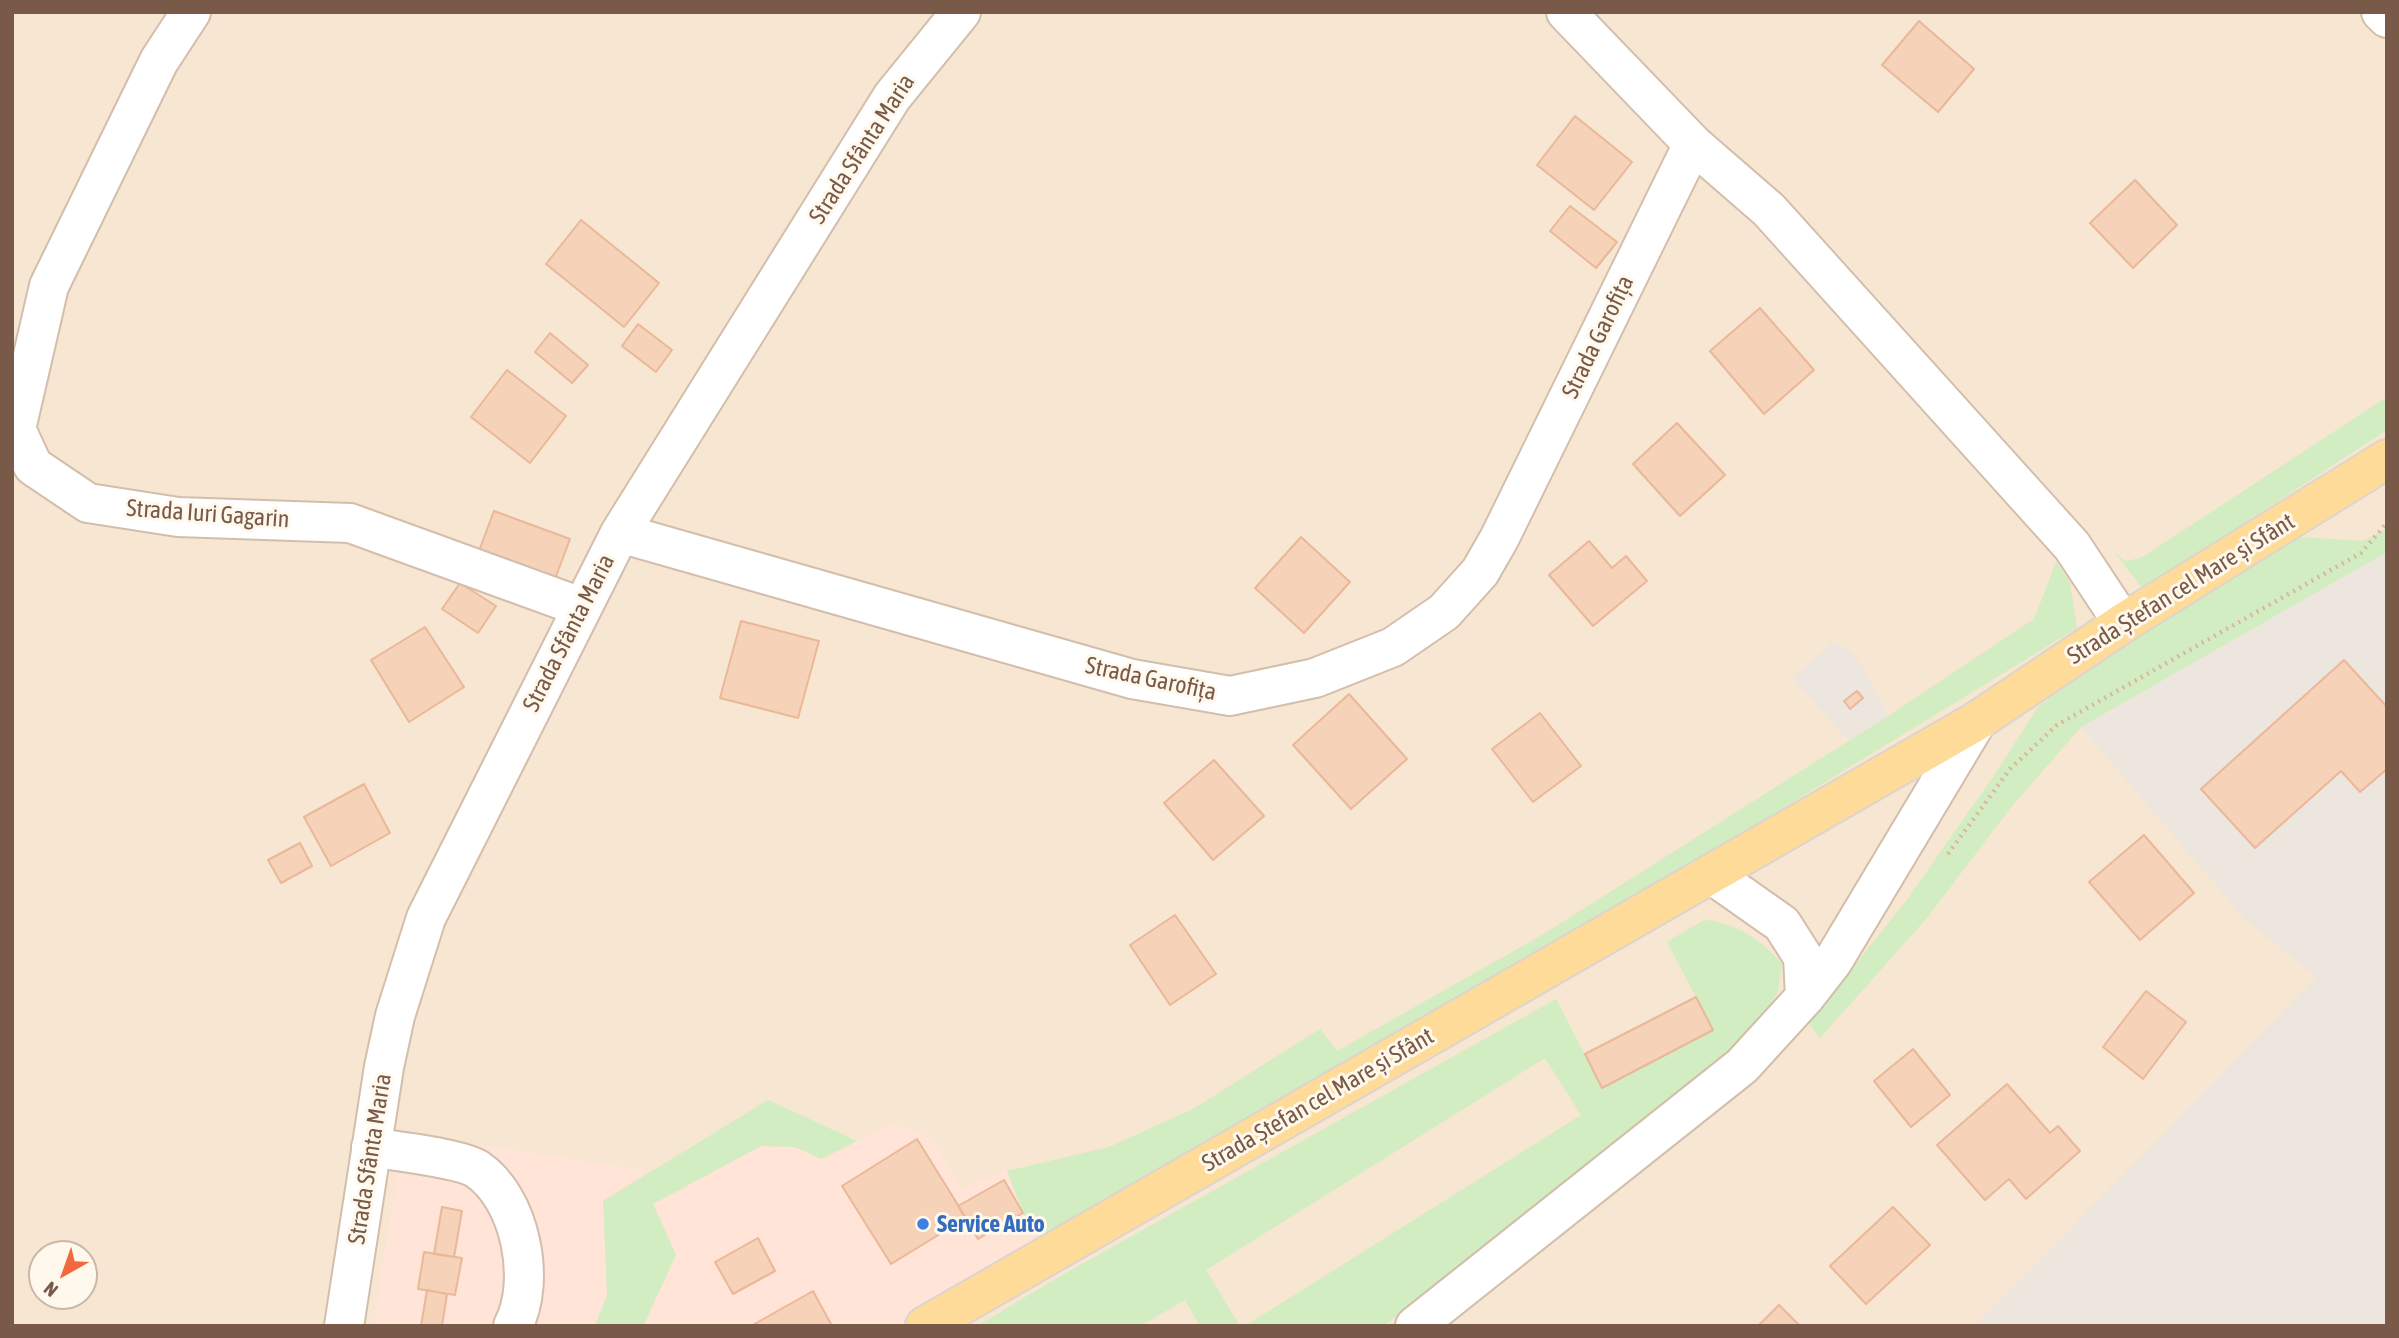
<!DOCTYPE html>
<meta charset="utf-8">
<style>
body{margin:0}
#map{position:relative;width:2399px;height:1338px;overflow:hidden;background:#fef4e4;font-family:"Asap Condensed",sans-serif}
canvas{display:block}
.frame{position:absolute;inset:0;border:14px solid #795947;pointer-events:none}
.north{position:absolute;left:28px;top:1240px;width:70px;height:70px;box-sizing:border-box;background:#fff8ec;border:2px solid #c9b8aa;border-radius:50%;rotate:220deg;font-size:19px;font-weight:700;line-height:28px;text-align:center;color:#795947}
.north::after{content:'';display:block;margin:auto;width:24px;height:32px;background:#f3693e;clip-path:polygon(50% 0,100% 100%,50% 72%,0 100%)}
</style>
<div id="map">
<canvas width="2399" height="1338"></canvas>
<div class="frame"></div>
<div class="north">N</div>
</div>
<script>
const context = document.querySelector('canvas').getContext('2d');
context.lineJoin = 'round';
function paint(path, color) {
  context.fillStyle = color;
  context.fill(path, 'evenodd');
}
function stroke(path, color, width, dash) {
  context.strokeStyle = color;
  context.lineWidth = width;
  context.lineCap = dash ? 'butt' : 'round';
  context.setLineDash(dash || []);
  context.stroke(path);
}
function label(font, color, halo, rows, align = 'center') {
  context.font = font + ' "Asap Condensed",sans-serif';
  context.lineWidth = 6;
  context.setLineDash([]);
  context.textBaseline = 'middle';
  context.strokeStyle = halo;
  context.fillStyle = color;
  for (const [text, x, y, turn = 0] of rows) {
    context.save();
    context.translate(x, y);
    context.rotate((+turn || 0) * Math.PI / 180);
    context.textAlign = isNaN(turn) ? turn : align;
    if (halo) context.strokeText(text, 0, 0);
    context.fillText(text, 0, 0);
    context.restore();
  }
}
const residential = new Path2D(`
 M12,12h2375v1314h-2375zM42,1254h42v42h-42z`);
const commercial = new Path2D(`
 M891,1124l30,8 20,20 19,36 47,-17 16,42 21,30 -146,83h-255l33,-71 -23,-51 108,-58 34,1 26,12z
 M403,1133l246,38 -46,30 4,94 -12,31h-222z`);
const industrial = new Path2D(`
 M2387,552v774h-412l342,-349 -71,-57 -165,-193z
 M1833,642l18,9 14,20 23,45 -40,24 -55,-62z`);
const green = new Path2D(`
 M2387,397v33l-244,159 -28,-36 10,8 16,-3z
 M2387,528v24l-306,175 -69,79 -86,113 -106,119 -11,-15 100,-126 84,-120 45,-70 79,-58 181,-112 65,4z
 M2056,562l14,20 7,46 -384,235 -649,380 -21,-30 -16,-42 102,-24 84,-38 127,-80 17,22 205,-116 346,-219 146,-97z
 M1704,920c31,2 58,20 78,44l-4,28 -29,46 -316,251 -50,37h-138l336,-211 -36,-57 -339,212 34,56h-40l-15,-26 -45,26h-163l80,-48 499,-279 46,89 111,-58 -46,-88z
 M768,1100l89,41 -36,18 -26,-12 -34,-1 -108,58 23,51 -33,71h-48l12,-31 -4,-94z`);
const building = new Path2D(`
 M1919,21l55,48 -36,43 -56,-47z
 M1575,116l57,46 -38,48 -57,-45z
 M2135,180l42,45 -44,43 -43,-45z
 M1570,206l47,36 -21,26 -46,-37z
 M581,220l78,63 -35,44 -78,-63z
 M1760,308l54,62 -50,44 -54,-63z
 M638,324l34,26 -16,22 -34,-26z
 M550,333l38,32 -16,18 -37,-31z
 M507,370l59,46 -36,47 -59,-46z
 M1677,423l48,52 -45,41 -47,-52z
 M494,511l76,28 -15,40 -76,-28z
 M1301,537l49,45 -46,51 -49,-45z
 M1589,541l23,27 14,-12 21,25 -54,45 -44,-51z
 M460,583l36,23 -18,27 -36,-24z
 M741,621l78,20 -21,77 -78,-20z
 M425,627l39,60 -55,35 -38,-62z
 M2344,660l43,47v62l-27,23 -19,-21 -86,77 -54,-59z
 M1857,691l6,7 -13,11 -6,-8z
 M1349,694l58,65 -56,50 -58,-64z
 M1540,713l41,53 -48,36 -41,-53z
 M1214,760l50,56 -51,44 -49,-57z
 M364,784l26,49 -59,33 -27,-49z
 M2144,835l50,58 -54,47 -51,-58z
 M300,843l12,23 -31,17 -13,-23z
 M1175,915l41,59 -46,31 -40,-60z
 M2146,991l40,31 -43,57 -40,-32z
 M1696,997l17,33 -111,58 -17,-34z
 M1913,1049l37,46 -39,32 -37,-46z
 M2007,1084l43,49 8,-7 22,25 -54,48 -17,-20 -24,21 -48,-55z
 M917,1139l49,79 -75,46 -49,-78z
 M1004,1180l19,33 -45,26 -20,-33z
 M442,1207l20,4 -8,46 -20,-3z
 M1893,1207l37,38 -64,59 -36,-38z
 M758,1238l17,33 -42,23 -18,-32z
 M424,1252l38,6 -7,37 -37,-6z
 M427,1290l20,4 -5,32h-21z
 M813,1291l19,35h-81z
 M1779,1305l21,21h-42z`);
const path = new Path2D(`
 M1948,854l62,-85 47,-44 304,-172 26,-30`);
const minor = new Path2D(`
 M191,12l-32,49 -110,225 -33,143 17,37 55,37 90,14 172,6 231,84
 M1566,12l127,132 76,66 303,336 51,77
 M2381,12l6,6
 M620,533l512,146 98,17 85,-18 78,-31 51,-35 36,-40 19,-33 194,-395
 M1711,874l71,50 21,33 2,40
 M371,1147c22,4 89,11 106,22 43,29 60,111 36,157
 M344,1326l40,-259 11,-51 31,-98 194,-385 272,-436 69,-85
 M1415,1326l327,-260 63,-69 28,-36 144,-240`);
const major = new Path2D(`
 M925,1326l1052,-605 146,-98 264,-164`);
const markers = [
 [923,1224,7,"#3f7fe0"]
];
const streetNames = [
 ["Strada Sfânta Maria",862,149,-57],
 ["Strada Garofița",1598,337,-64],
 ["Strada Iuri Gagarin",208,514,4],
 ["Strada Ștefan cel Mare și Sfânt",2181,589,-32],
 ["Strada Sfânta Maria",569,633,-63],
 ["Strada Garofița",1151,679,12],
 ["Strada Ștefan cel Mare și Sfânt",1318,1100,-30],
 ["Strada Sfânta Maria",370,1159,-81]
];
const shopNames = [
 ["Service Auto",937,1224]
];
paint(residential, '#f7e6d1');
paint(commercial, '#ffe4d7');
paint(industrial, '#ede6df');
paint(green, '#d2edc1');
paint(building, '#f6d2b9');
stroke(building, '#eab898', 2);
stroke(minor, '#d3beab', 42);
stroke(major, '#dcd4cf', 42);
stroke(path, '#dcb59c', 4.5, [2, 5]);
stroke(minor, '#fff', 38);
stroke(major, '#ffdb9a', 38);
for (const [x, y, r, color] of markers) {
  const dot = new Path2D();
  dot.arc(x, y, r, 0, 2 * Math.PI);
  context.fillStyle = color;
  context.fill(dot);
  stroke(dot, '#fff8ec', 2.5);
}
label('24px', '#795947', '#fff8ec', streetNames);
label('bold 24px', '#366cbe', '#fff8ec', shopNames, 'left');
</script>
